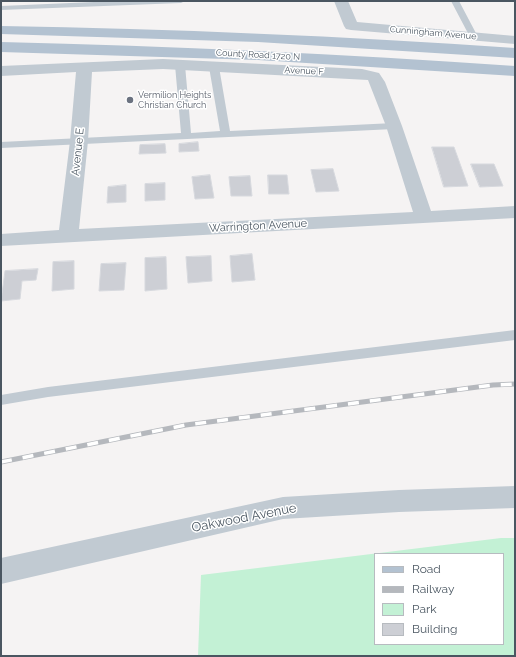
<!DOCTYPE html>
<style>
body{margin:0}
#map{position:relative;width:516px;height:657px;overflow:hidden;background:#f5f3f3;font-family:Raleway,sans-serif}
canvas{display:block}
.frame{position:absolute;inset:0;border:2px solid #4a5661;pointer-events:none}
.legend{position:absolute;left:374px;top:553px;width:130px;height:92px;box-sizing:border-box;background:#fff;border:1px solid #b7bbc0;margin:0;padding:5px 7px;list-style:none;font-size:12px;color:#4a5661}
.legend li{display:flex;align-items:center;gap:8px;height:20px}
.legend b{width:20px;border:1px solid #b7bbc0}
</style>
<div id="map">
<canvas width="516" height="657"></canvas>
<div class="frame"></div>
<ul class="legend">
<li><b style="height:5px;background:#b3c2d1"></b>Road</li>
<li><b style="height:5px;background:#b5b8bd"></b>Railway</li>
<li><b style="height:11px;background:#c3f1d5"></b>Park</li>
<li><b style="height:11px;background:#cdcfd5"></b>Building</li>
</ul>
</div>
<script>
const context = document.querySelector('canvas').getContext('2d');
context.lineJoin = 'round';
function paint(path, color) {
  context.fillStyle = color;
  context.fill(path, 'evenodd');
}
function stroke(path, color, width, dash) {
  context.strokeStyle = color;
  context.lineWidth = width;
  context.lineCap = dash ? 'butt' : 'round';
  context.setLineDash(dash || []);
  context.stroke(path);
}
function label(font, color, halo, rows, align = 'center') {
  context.font = font + ' Raleway,sans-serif';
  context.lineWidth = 3;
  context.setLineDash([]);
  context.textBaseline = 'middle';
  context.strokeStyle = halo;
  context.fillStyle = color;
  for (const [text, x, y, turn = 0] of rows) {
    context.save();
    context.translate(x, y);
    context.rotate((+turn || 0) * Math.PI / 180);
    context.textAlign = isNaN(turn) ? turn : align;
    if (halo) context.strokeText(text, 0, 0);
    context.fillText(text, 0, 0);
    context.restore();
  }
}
const green = new Path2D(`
 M501,538h14v118h-317l3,-81zM375,554h128v90h-128z`);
const building = new Path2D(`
 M198,142l1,9 -20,1v-8z
 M165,144l1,9 -27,1 1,-9z
 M432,147h22l14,39 -24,1z
 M471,164h23l9,22 -23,1z
 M333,169l6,22 -23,1 -5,-22z
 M210,175l4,23 -19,1 -3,-22z
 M268,175h19l2,19h-20z
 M250,176l2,20h-21l-2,-19z
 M165,183v17l-20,1v-17z
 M126,185v17l-19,1 1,-16z
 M252,254l3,26 -23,2 -2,-26z
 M211,256l1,25 -24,2 -2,-26z
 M166,257l1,32 -22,2v-33z
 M74,261v28l-22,2 1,-29z
 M126,263l-2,27 -25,1 2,-27z
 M38,269l-2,11 -14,1 -2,18 -19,2 4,-30z`);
const lane = new Path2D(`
 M117,1h68l-4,2 -180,7v-4z
 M451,1h8l19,36 -1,2h-6z
 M180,62l5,3 6,68 29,-2 -11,-64 5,-3 5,3 11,64 164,-8 5,3 -5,3 -393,19v-6l180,-9 -6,-68z
 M515,330v10l-467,57 -47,8v-10l47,-8z`);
const street = new Path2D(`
 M334,1h14l9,21 158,14v8l-164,-14 -5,-1 -2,-3z
 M163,59l199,10 17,4 6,9 17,44 29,85 84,-5v12l-514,28v-12l58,-4 11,-89 6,-69 -75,4v-10zM163,69l205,11 18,46 27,86 -334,17 9,-88 4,-69z
 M515,486v22l-116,4 -116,7 -282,65v-26l282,-61 116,-7z`);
const primary = new Path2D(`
 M1,26c172,3 343,10 514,22v10l-257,-16 -257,-8z
 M1,42c172,4 343,12 514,24v10l-257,-16 -257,-8z`);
const rail = new Path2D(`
 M1,462l185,-37 307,-40 22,-1`);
const markers = [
 [130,100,4,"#6b7280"]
];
const farStreetnames = [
 ["Cunningham Avenue",433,33,5],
 ["County Road 1720 N",258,55,3],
 ["Avenue F",304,71,3]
];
const farWorshipnames = [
 ["Vermilion Heights",138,95],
 ["Christian Church",138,105]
];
const streetNames = [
 ["Avenue E",78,152,-84],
 ["Warrington Avenue",258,226,-3]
];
const nearStreetnames = [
 ["Oakwood Avenue",244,518,-11]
];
paint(green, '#c3f1d5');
paint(building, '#cdcfd5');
stroke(building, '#d7d9de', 1);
paint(lane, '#c1cad2');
paint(street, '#c1cad2');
paint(primary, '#b3c2d1');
stroke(rail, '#b5b8bd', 5);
stroke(rail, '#fff', 3.5, [11]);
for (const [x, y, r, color] of markers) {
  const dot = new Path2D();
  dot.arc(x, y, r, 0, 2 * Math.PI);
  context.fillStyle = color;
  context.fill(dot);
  stroke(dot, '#fff', 1.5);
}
label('9px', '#4a5661', '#fff', farStreetnames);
label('9px', '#5b616d', '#fff', farWorshipnames, 'left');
label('11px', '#4a5661', '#fff', streetNames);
label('13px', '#4a5661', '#fff', nearStreetnames);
</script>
